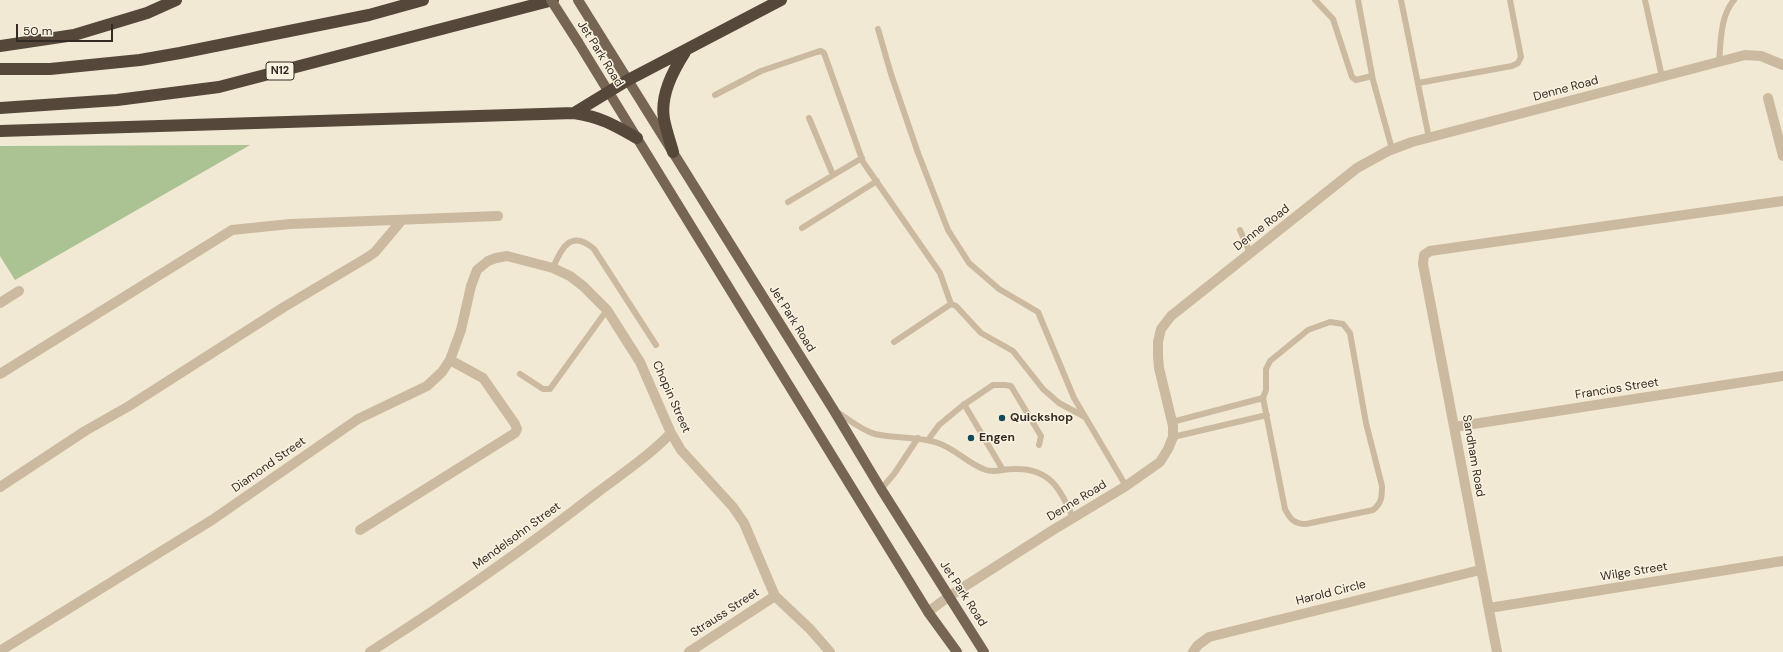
<!DOCTYPE html>
<style>
body{margin:0}
#map{position:relative;width:1783px;height:652px;overflow:hidden;background:#f2e9d4;font-family:"DM Sans",sans-serif}
canvas{display:block}
.scale{position:absolute;left:16px;top:24px;width:97px;height:18px;box-sizing:border-box;border:2px solid #342b24;border-top:0;padding-left:5px;font-size:12px;line-height:14px;white-space:nowrap;color:#342b24;-webkit-text-stroke:3px #faf2e0;paint-order:stroke}
</style>
<div id="map">
<canvas width="1783" height="652"></canvas>
<div class="scale">50 m</div>
</div>
<script>
const context = document.querySelector('canvas').getContext('2d');
context.lineJoin = 'round';
function paint(path, color) {
  context.fillStyle = color;
  context.fill(path, 'evenodd');
}
function stroke(path, color, width, dash) {
  context.strokeStyle = color;
  context.lineWidth = width;
  context.lineCap = dash ? 'butt' : 'round';
  context.setLineDash(dash || []);
  context.stroke(path);
}
function label(font, color, halo, rows, align = 'center') {
  context.font = font + ' "DM Sans",sans-serif';
  context.lineWidth = 3;
  context.setLineDash([]);
  context.textBaseline = 'middle';
  context.strokeStyle = halo;
  context.fillStyle = color;
  for (const [text, x, y, turn = 0] of rows) {
    context.save();
    context.translate(x, y);
    context.rotate((+turn || 0) * Math.PI / 180);
    context.textAlign = isNaN(turn) ? turn : align;
    if (halo) context.strokeText(text, 0, 0);
    context.fillText(text, 0, 0);
    context.restore();
  }
}
const green = new Path2D(`
 M250,145l-235,135 -15,-24v-110z`);
const service = new Path2D(`
 M1315,0l18,19 19,58 4,3 16,-4
 M1358,0l15,80 19,69
 M1401,0l28,138
 M1645,0l17,77
 M878,29l13,45 27,79 30,77 21,33 30,26 39,23 36,86 52,88
 M1719,62c2,-20 1,-46 15,-62
 M1418,83l94,-17 6,-3 3,-6 -11,-57
 M715,95l46,-24 56,-19 4,-1 3,2 39,109 77,111 11,31
 M809,118l24,57
 M788,202l74,-44
 M802,228l75,-47
 M1240,230l10,23
 M553,268c8,-20 18,-39 41,-19l62,96
 M1330,322l13,2 7,9 16,90 16,63c0,10 0,17 -9,24l-67,14c-12,0 -16,-5 -21,-15l-22,-111 3,-8v-21l4,-8 38,-31z
 M894,342l57,-38 5,2 25,27 32,18 30,38 16,14 26,14
 M520,374l23,15h7l57,-79
 M964,404l39,66
 M836,411c12,8 25,19 39,23 21,5 43,2 63,9 18,6 30,21 48,27 8,3 18,-1 27,-1 36,-2 48,20 60,49
 M1172,422l91,-24
 M1173,437l94,-22
 M928,440l11,-15 23,-19 31,-21h12l6,1 30,50 -2,9
 M881,489l13,-15 24,-36`);
const minor = new Path2D(`
 M1768,98l15,58
 M0,303l19,-12
 M0,374l232,-144 58,-6 208,-8
 M1454,427l329,-51
 M0,487l85,-56 44,-25 155,-99 84,-50 7,-5 27,-32
 M360,530l155,-97 2,-4 -2,-5 -32,-46 -33,-18
 M1489,608l294,-47
 M928,612l20,-15 105,-67 73,-44 34,-24 8,-13 5,-12v-11l-14,-58 -1,-12v-14l3,-13 10,-13 186,-148 31,-17 24,-9 333,-87 16,1 22,9
 M0,651l212,-131 146,-101 69,-33 15,-14 8,-12 11,-30 10,-44 6,-16 11,-9 8,-3 11,-2 46,12 17,8 13,10 24,24 33,52 31,71 10,17 52,57 11,16 31,73 35,33 20,23
 M370,652c77,-49 152,-101 224,-157 26,-20 54,-38 77,-62
 M689,652l86,-56
 M1193,652l5,-7 11,-8 271,-67
 M1497,652l-74,-388 1,-9 6,-4 353,-50`);
const primary = new Path2D(`
 M578,0l255,409 48,80 103,163
 M578,42l350,570 29,40`);
const motorway = new Path2D(`
 M0,46l74,-11 73,-22 29,-13
 M0,69h50l90,-9 40,-7 189,-38 54,-15
 M0,108l117,-8 102,-13 334,-87
 M574,113c27,4 40,12 63,25
 M0,131l574,-18 54,-33 153,-80
 M673,152c-3,-11 -7,-22 -9,-33 -4,-24 9,-48 21,-67`);
const primaryBridge = new Path2D(`
 M551,0l27,42`);
const markers = [
 [1002,418,4,"#164958"],
 [971,438,4,"#164958"]
];
const shields = [
 [280,71,28]
];
const shieldNames = [
 ["N12",280,71]
];
const streetNames = [
 ["Jet Park Road",600,54,58],
 ["Denne Road",1566,89,-15],
 ["Denne Road",1262,228,-38],
 ["Jet Park Road",792,319,58],
 ["Francios Street",1617,389,-9],
 ["Chopin Street",671,397,66],
 ["Sandham Road",1473,456,80],
 ["Diamond Street",269,465,-35],
 ["Denne Road",1077,501,-31],
 ["Mendelsohn Street",517,536,-36],
 ["Wilge Street",1634,572,-9],
 ["Harold Circle",1331,593,-14],
 ["Jet Park Road",963,594,57],
 ["Strauss Street",725,613,-33]
];
const poiNames = [
 ["Quickshop",1010,418],
 ["Engen",979,438]
];
paint(green, '#abc293');
stroke(service, '#cbba9f', 6);
stroke(minor, '#cbba9f', 10);
stroke(primary, '#776553', 10);
stroke(motorway, '#55473a', 12);
stroke(primaryBridge, '#776553', 10);
for (const [x, y, r, color] of markers) {
  const dot = new Path2D();
  dot.arc(x, y, r, 0, 2 * Math.PI);
  context.fillStyle = color;
  context.fill(dot);
  stroke(dot, '#faf2e0', 1.5);
}
for (const [x, y, w] of shields) {
  const box = new Path2D();
  box.roundRect(x - w / 2, y - 9, w, 18, 3);
  context.fillStyle = '#faf2e0';
  context.fill(box);
  stroke(box, '#342b24', 1);
}
label('bold 11px', '#342b24', null, shieldNames);
label('12px', '#342b24', '#faf2e0', streetNames);
label('bold 12px', '#342b24', '#faf2e0', poiNames, 'left');
</script>
